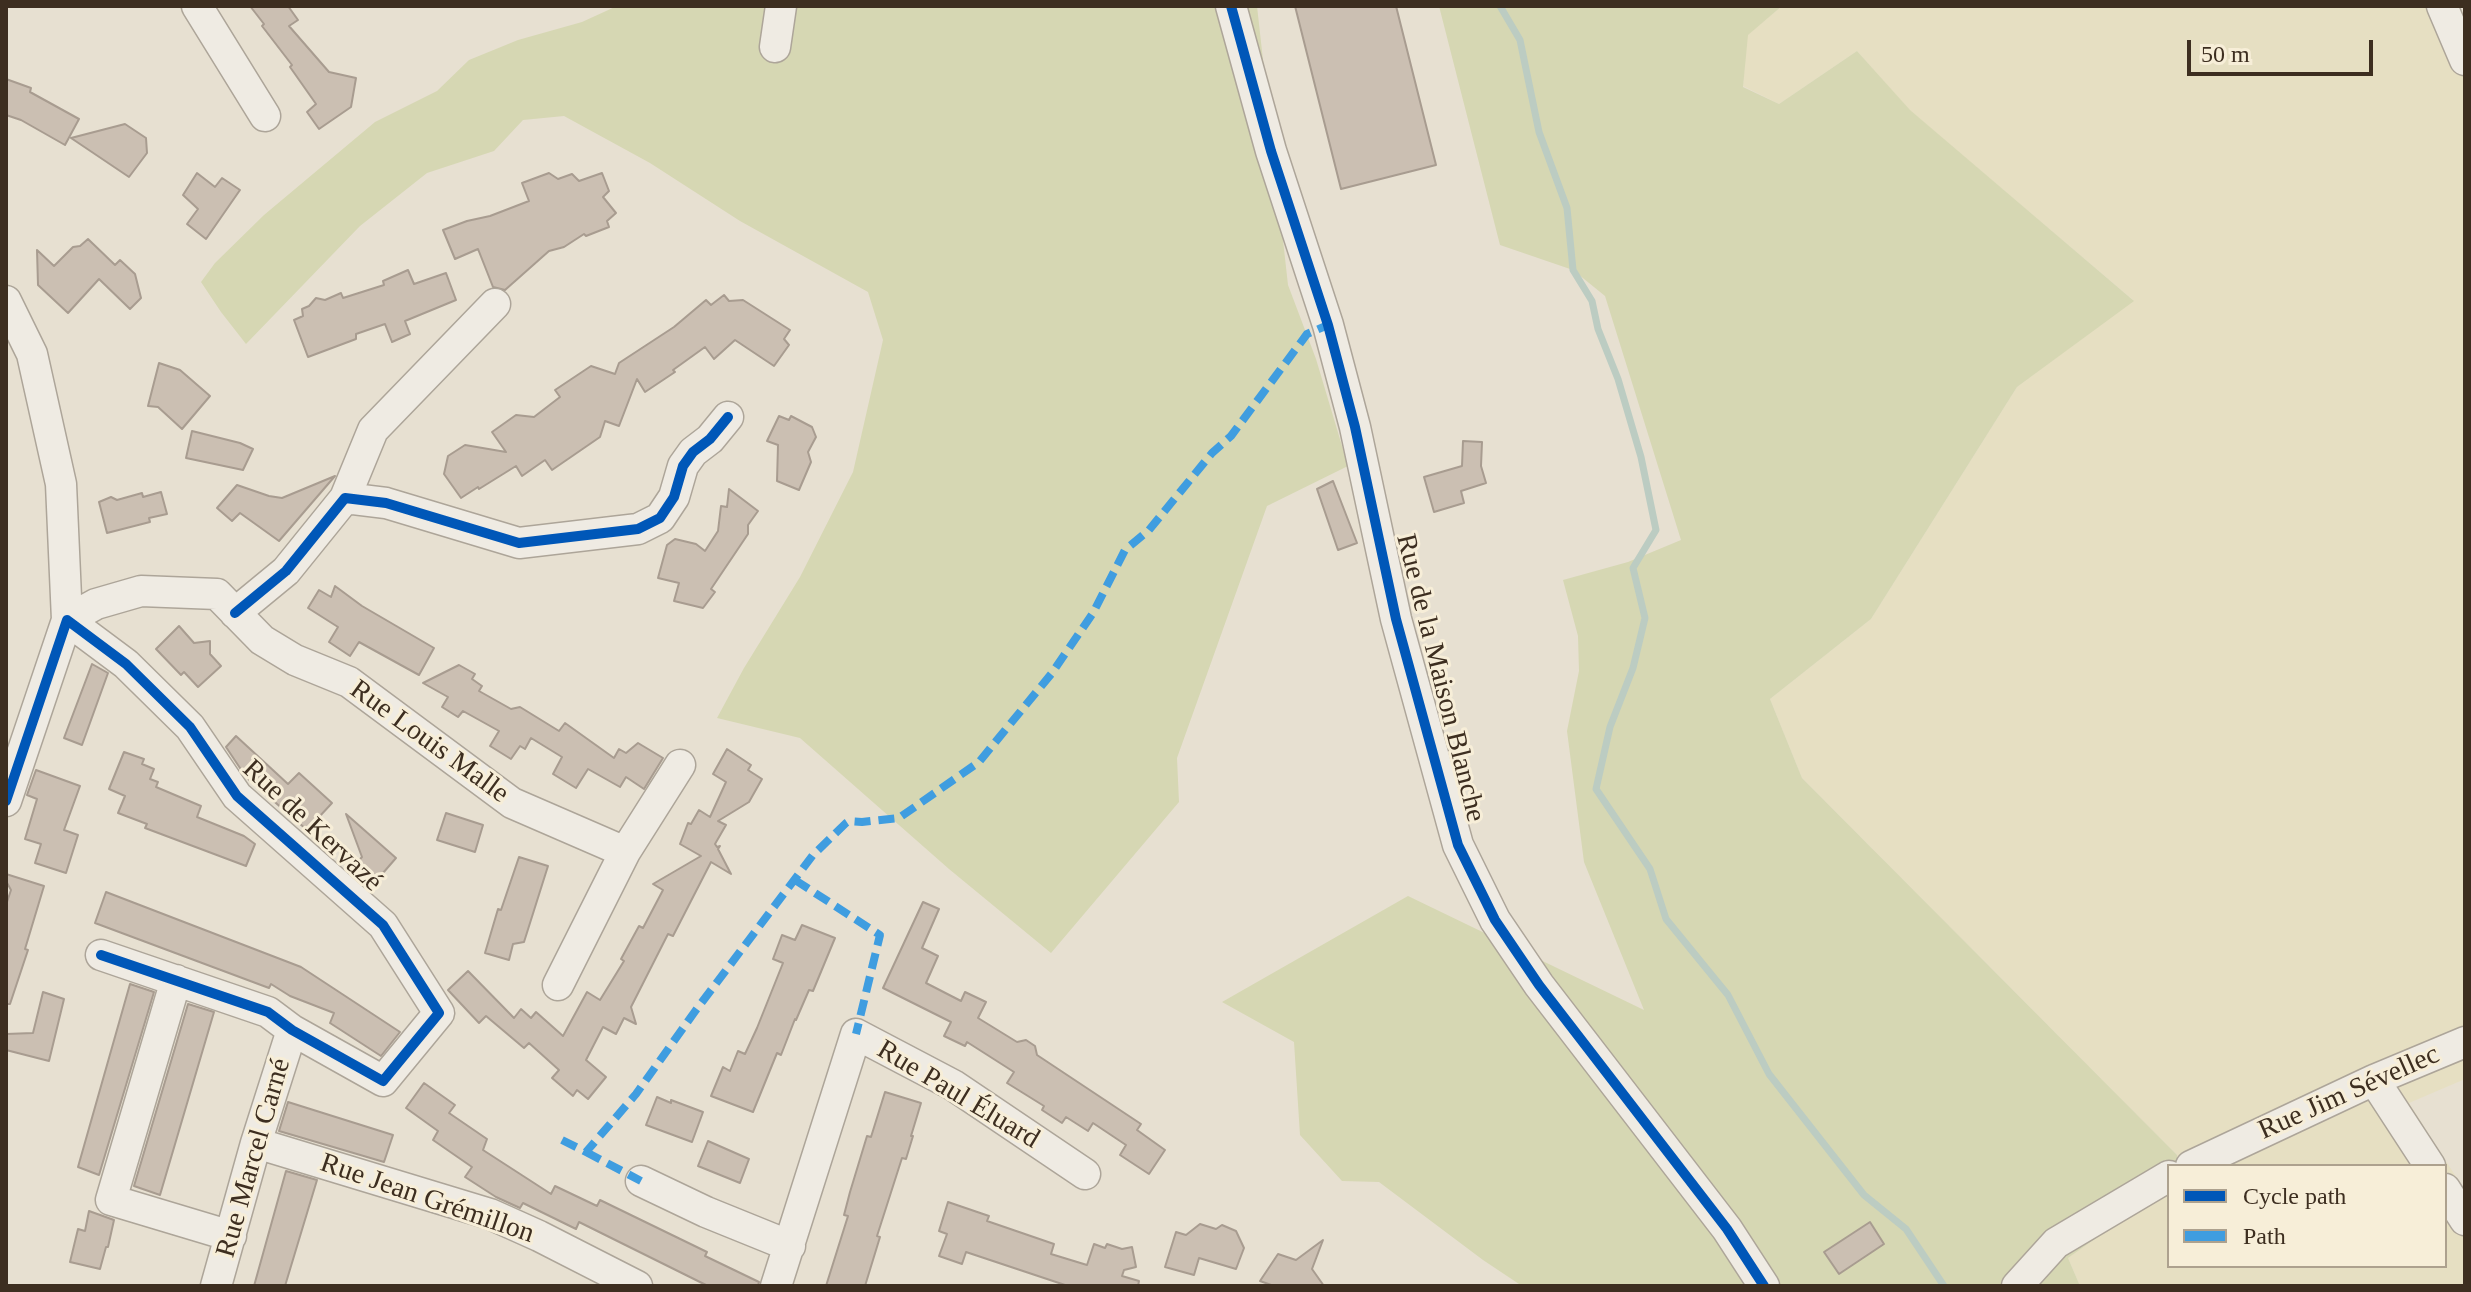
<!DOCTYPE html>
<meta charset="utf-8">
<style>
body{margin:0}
#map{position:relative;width:2471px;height:1292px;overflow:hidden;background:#e7e0d1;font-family:"Times New Roman",serif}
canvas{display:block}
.frame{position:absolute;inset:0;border:8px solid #3d2e20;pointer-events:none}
.legend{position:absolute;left:2167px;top:1164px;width:280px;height:104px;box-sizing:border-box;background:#f7eed8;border:2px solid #ada18e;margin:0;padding:10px 14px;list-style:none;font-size:24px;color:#3d2e20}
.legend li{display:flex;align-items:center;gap:16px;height:40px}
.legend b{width:40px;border:2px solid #ada18e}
.scale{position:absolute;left:2187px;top:40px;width:186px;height:36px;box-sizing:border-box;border:4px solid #3d2e20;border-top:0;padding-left:10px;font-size:24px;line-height:28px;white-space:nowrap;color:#3d2e20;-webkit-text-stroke:6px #f7eed8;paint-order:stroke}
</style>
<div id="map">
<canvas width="2471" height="1292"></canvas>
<div class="frame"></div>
<ul class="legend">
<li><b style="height:10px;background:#0057b8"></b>Cycle path</li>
<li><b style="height:10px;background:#3f9de0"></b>Path</li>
</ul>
<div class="scale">50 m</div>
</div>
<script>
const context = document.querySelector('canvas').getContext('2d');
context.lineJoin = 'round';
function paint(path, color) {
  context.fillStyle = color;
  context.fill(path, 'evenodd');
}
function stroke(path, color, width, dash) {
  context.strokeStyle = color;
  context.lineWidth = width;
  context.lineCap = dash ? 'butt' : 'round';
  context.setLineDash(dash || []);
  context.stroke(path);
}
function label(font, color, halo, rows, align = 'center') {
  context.font = font + ' "Times New Roman",serif';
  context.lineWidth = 6;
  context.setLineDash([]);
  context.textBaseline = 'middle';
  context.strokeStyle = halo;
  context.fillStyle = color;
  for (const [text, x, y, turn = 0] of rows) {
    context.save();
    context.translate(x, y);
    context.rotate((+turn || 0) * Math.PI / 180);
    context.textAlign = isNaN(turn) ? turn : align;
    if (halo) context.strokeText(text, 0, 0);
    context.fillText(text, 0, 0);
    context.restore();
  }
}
const farmland = new Path2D(`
 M1782,6h670l13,31v1042l-56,24 56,88v95h-385l-12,-28 44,-31 57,-32v71h276v-100h-268v-11l-375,-377 -32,-79 101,-80 146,-232 116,-87 -224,-190 -52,-59 -78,53 -36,-18 4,-51z`);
const green = new Path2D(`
 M617,6h640l31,279 28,74 32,107 -81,40 -90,252 2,44 -128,151 -102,-84 -149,-131 -83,-20 27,-50 56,-91 53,-105 30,-132 -15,-48 -128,-71 -90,-58 -86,-47 -41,4 -29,31 -67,22 -67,53 -114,118 -25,-32 -20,-30 14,-19 49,-48 111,-93 62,-31 32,-31 49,-20 64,-18z
 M1439,6h343l-34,29 -5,52 36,17 78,-53 53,59 224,191 -117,86 -146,232 -101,80 32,79 375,377v11h-8v29l-57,32 -44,31 12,28h-558l-39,-26 -104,-78 -37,-1 -42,-46 -6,-93 -72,-40 186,-106 236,114 -60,-148 -17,-131 12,-60 -1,-35 -15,-56 65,-18 53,-22 -76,-244 -32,-26 -73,-25z`);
const stream = new Path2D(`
 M1500,6l20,34 19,92 28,76 6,62 19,31 6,28 20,50 23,78 15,73 -23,38 12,50 -12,50 -23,59 -14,62 54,80 16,50 62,76 41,79 95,121 42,34 38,57`);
const building = new Path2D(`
 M250,6h38l10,14 -9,6 40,46 27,6 -5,29 -32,22 -12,-17 9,-8 -26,-37 2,-2 -30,-39 2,-2z
 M1295,6h101l40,159 -95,24z
 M6,79l25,9 -1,4 49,27 -14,26 -44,-25 -15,-5z
 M125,124l21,14 1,15 -18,24 -58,-39z
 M197,173l18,14 7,-9 18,12 -34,49 -19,-15 11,-15 -15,-14z
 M549,173l9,6 14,-5 7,7 23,-8 7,18 -6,6 13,16 -9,8 2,6 -23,9 -2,-2 -20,13 -15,4 -44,39 -12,-3 -15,-38 -23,10 -12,-29 24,-9 23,-5 39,-15 -7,-18z
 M88,239l27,26 5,-5 15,14 6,24 -11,11 -31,-30 -31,34 -30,-28 -1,-35 17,16 19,-19 7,-1z
 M408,270l6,14 32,-11 10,27 -51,21 5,13 -18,8 -7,-18 -29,10v5l-48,18 -14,-37 9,-4 -1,-7 7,-3 7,-8 9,2 16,-7 2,5 41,-13 -1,-4z
 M724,295l5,6 14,-1 47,30 -6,9 5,6 -15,21 -39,-26 -21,19 -9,-12 -32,23 2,2 -30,20 -8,-13 -18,47 -14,-5 -5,16 -48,33 -7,-10 -23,16 -6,-10 -37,23 -1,-2 -17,11 -17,-24 4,-18 17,-11 41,7 -14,-20 24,-17 18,2 26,-20 -5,-7 36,-24 24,8 4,-11 55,-36 32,-27 5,5z
 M159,363l21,7 30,26 -28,33 -24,-22 -10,-1z
 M779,416l10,4 2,-4 21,11 4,10 -8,15 3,10 -12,28 -22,-9 1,-36 -11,-4z
 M192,431l48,12 13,6 -10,21 -57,-12z
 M1463,441l19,1 -1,24 5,17 -25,8 3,12 -30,9 -10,-35 38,-11z
 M335,476l-56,65 -39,-28 -8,8 -15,-13 20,-23 32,11 13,2z
 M1333,481l24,62 -19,7 -21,-61z
 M729,489l29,22 -10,14v9l-37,55 4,3 -12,16 -29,-7 5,-18 -21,-5 9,-33 8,-6 21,5 9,7 13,-20 3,-25 6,1z
 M161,492l6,22 -18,4 1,4 -43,11 -8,-31 12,-5 6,3 25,-7 1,4z
 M335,586l27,20 72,42 -15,27 -60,-33 -9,14 -21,-14 9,-15 -30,-19 11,-18 12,7z
 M179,626l15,17 16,-2v13l11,12 -23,21 -14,-15 -3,3 -25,-26z
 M92,664l16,9 -26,72 -18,-7z
 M459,665l16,9 -3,5 10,7 -3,5 32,18 9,-2 39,24 6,-8 49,35 5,-9 7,4 12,-10 25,15 -19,31 -18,-12 -6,10 -32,-18 -12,19 -23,-14 9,-17 -31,-19 -6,11 -5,-3 -9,13 -21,-13 9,-15 -36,-20 -5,6 -16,-10 6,-10 -25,-14z
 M236,736l52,48 11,-11 33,30 -25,27 -61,-53 -20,-30z
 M727,749l24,16 -3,5 14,9 -13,23 -31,19 8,4 -11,19 2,3 3,-1 -2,3 13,25 -20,-12 -38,74 -5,-2 -37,73 5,17 -12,-6 -8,16 -13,-7 -17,33 20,17 -18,22 -11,-9 -4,6 -21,-18 7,-8 -30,-27 -5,5 -38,-32 -7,7 -31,-33 20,-19 46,47 7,-9 10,9 5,-6 27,24 24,-44 13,8 24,-39 -3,-2 18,-33 4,2 20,-38 -10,-6 48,-28 -21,-12 8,-21 3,1 8,-14 11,7 16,-35 -13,-8z
 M124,752l20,7 -2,5 12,5 -4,10 8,3 -2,5 45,19 -4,11 47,19 11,8 -9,22 -101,-38 2,-4 -29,-11 7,-17 -16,-7z
 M36,770l44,16 -16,44 14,5 -12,38 -31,-10 6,-19 -16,-5 12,-40 -10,-4z
 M446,813l37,12 -8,27 -38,-12z
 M346,814l50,44 -26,30 -21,-17 13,-14z
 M519,857l29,9 -24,76 -11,2 -4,16 -24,-7 13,-44 3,1z
 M6,874l38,12 -19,63 3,1 -18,54h-4v-99l5,-15 -5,-9z
 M106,892l195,75 99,65 -19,24 -51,-33 4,-10 -44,-17 -19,-12 -2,4 -174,-65z
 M923,902l16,7 -17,39 16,8 -12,27 35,18 4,-9 21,10 -8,16 39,24 9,-2 9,6 2,9 104,69 -4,6 28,20 -16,24 -29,-19 6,-10 -33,-22 -5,8 -22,-14 -4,6 -20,-13 2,-4 -37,-23 7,-11 -47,-30 -2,4 -21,-10 7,-14 -68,-34z
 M802,925l33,13 -22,53 -4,-1 -13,30 -1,-1 -14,36 -4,-2 -24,59 -42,-16 12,-29 7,4 8,-20 7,3 12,-26 26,-65 -10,-4 9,-24 13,5z
 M130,984l24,8 -55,183 -21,-8z
 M43,992l21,7 -15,62 -43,-11v-16l27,-1z
 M188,1004l26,8 -54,183 -26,-9z
 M424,1083l31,22 -6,8 38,26 -4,11 68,44 4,-8 42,20 3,-6 107,52 -2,4 54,26 -1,4h-50l-129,-64 -3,7 -53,-26 -3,5 -24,-11 -31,-20 7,-10 -39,-27 5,-9 -32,-23z
 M885,1092l36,11 -10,33h2l-7,23 -4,-1 -25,78 3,1 -15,49h-39l22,-70 -4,-1 6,-23 17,-56 4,1z
 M657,1097l14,6v-3l32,12 -11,30 -46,-17z
 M288,1102l105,33 -9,27 -105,-31z
 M708,1141l41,18 -9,24 -42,-17z
 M286,1171l31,9 -32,106h-31z
 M948,1202l41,14 -2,5 67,23 -3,10 36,11 7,-21 11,4 2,-4 15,5 10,-2 4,20 -12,3 -2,6 17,5 -1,5h-70l-102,-34 -4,12 -23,-8 8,-22 -8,-3z
 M89,1211l25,9 -6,27h-2l-6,22 -30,-7 8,-33 7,2z
 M1870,1222l14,22 -45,30 -15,-22z
 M1200,1224l16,5 6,-4 14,6 8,17 -8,21 -37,-11 -5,17 -29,-8 11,-35 10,3z
 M1323,1240l-11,29 12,17h-50l-14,-5 18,-27 18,6z`);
const minor = new Path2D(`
 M197,6l68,110
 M1231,6l40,145 57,174 27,102 41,192 62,226 37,75 44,65 188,244 37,57
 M2442,6l23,54
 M775,47l6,-41
 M6,301l26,53 29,130 6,136 29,-16 45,-13 76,3 45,46 33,20 54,22 163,121 113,49
 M345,498l28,-68 122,-126
 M235,613l51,-42 59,-73 41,5 133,40 119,-14 22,-11 14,-21 9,-31 10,-14 17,-13 18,-22
 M6,801l61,-181 59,44 64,63 47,69 146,129 56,88 -56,68 -91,-51 -24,-18 -167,-57
 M176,980l-65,220 120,36
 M558,985l67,-133 55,-87
 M2374,1080l56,86
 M256,1143l234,71 49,22 98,50
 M2191,1166l183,-86 91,-38
 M641,1181l65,31 84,34
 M2445,1189l20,31
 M216,1286l40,-143 36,-113
 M776,1286l80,-252 97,51 132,89
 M2017,1286l39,-43 113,-67`);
const quiet = new Path2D(`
 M795,880l85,55 -24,99
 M562,1140l24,12 50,-58 60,-84 117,-155 33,-32 3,-2 13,1 37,-4 80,-56 73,-89 41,-60 32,-63 24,-20 63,-77 19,-17 76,-102 21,-9
 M586,1152l55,29`);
const cycleway = new Path2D(`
 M1231,6l40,145 57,174 27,102 41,192 62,226 37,75 44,65 188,244 37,57
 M235,613l51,-42 59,-73 41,5 133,40 119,-14 22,-11 14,-21 9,-31 10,-14 17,-13 18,-22
 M6,801l61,-181 59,44 64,63 47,69 146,129 56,88 -56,68 -91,-51 -24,-18 -167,-57`);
const streetNames = [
 ["Rue de la Maison Blanche",1440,678,76],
 ["Rue Louis Malle",429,742,36],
 ["Rue de Kervazé",312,826,43],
 ["Rue Jim Sévellec",2349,1093,-24],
 ["Rue Paul Éluard",958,1095,31],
 ["Rue Marcel Carné",254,1158,-74],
 ["Rue Jean Grémillon",427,1199,19]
];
paint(farmland, '#e6dfc2');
paint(green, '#d6d7b3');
stroke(stream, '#bcccc2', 7);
paint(building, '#cbbfb2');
stroke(building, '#a89c90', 2);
stroke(minor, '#ada599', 33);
stroke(minor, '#efebe3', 30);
stroke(quiet, '#3f9de0', 8, [16, 8]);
stroke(cycleway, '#0057b8', 10);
label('28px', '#3d2e20', '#f7eed8', streetNames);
</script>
